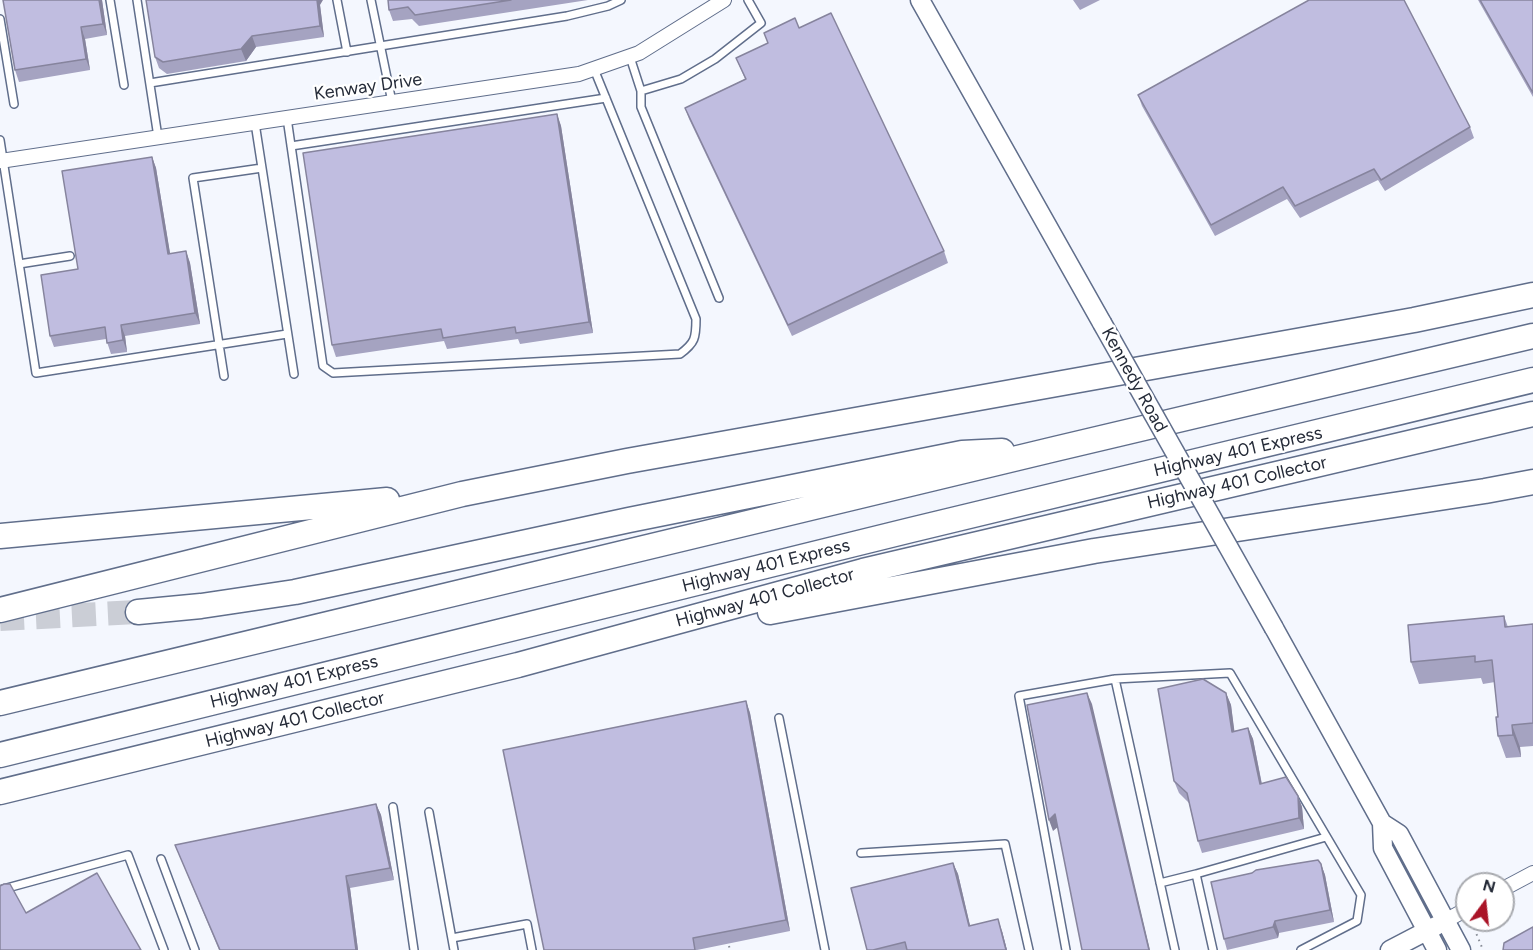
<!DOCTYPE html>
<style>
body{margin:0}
#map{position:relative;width:1533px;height:950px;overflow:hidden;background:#f4f7fe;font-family:Figtree,sans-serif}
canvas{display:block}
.north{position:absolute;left:1455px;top:872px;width:60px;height:60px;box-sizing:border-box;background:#fff;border:2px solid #a8aaaf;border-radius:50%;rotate:15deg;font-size:16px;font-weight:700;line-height:24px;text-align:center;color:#252b38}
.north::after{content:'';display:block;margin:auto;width:21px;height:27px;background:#aa1427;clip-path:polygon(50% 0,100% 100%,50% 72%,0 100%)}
</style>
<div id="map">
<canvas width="1533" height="950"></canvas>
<div class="north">N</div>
</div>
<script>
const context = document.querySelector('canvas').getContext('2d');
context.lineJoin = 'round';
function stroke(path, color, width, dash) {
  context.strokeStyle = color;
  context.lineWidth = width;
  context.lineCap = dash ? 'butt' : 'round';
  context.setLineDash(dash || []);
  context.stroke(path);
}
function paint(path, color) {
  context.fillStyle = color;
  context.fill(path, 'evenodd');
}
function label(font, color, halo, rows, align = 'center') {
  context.font = font + ' Figtree,sans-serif';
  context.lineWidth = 4.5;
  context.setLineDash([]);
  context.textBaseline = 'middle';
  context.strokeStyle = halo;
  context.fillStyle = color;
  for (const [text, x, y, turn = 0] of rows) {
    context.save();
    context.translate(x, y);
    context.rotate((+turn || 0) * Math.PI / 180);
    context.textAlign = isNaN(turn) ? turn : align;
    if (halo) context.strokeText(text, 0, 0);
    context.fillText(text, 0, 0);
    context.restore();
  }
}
const motorwayTunnel = new Path2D(`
 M0,619l138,-7`);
const path = new Path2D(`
 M1472,923l11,27
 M729,946l1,4`);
const service = new Path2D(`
 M110,0l14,85
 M137,0l21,137
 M337,0l10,52
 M371,0l21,102
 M0,19l14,85
 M630,57l11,34 40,-12 34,-20 46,-36 -13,-23
 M150,83l417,-67 41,-10 13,-6
 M641,91v16l78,191
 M287,118l36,248 10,7 347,-19c15,-11 16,-16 16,-35l-102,-250
 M255,123l39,251
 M0,140l36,233 251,-39
 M291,146l315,-48
 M19,264l51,-8
 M224,376l-31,-198 69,-10
 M1115,679l60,271
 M779,718l46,232
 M393,807l21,143
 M429,812l25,138
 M861,853l144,-9 24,106
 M161,859l34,91
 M1160,883l36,-9
 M0,890l128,-35 36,95
 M452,938l75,-14 5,26
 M1066,950l-47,-254 96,-17 115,-6 131,222 -4,26 -56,29
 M1213,950l-17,-76 130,-37`);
const minor = new Path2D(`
 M0,161l579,-87 60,-21 85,-53
 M1503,889l30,-16
 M1445,921l22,-12`);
const secondary = new Path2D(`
 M920,0l182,323
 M1274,628l108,195 1,25 54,102
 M1382,823l17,11 62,116
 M1390,950l46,-24`);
const motorway = new Path2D(`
 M0,536l387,-36
 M0,610l462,-116 165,-33 787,-141 119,-25
 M138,612l63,-6 94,-14 334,-72 333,-67 40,-2
 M770,612l324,-61 391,-60 48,-9
 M0,703l1055,-254 478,-113
 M0,755l911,-225 622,-150
 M0,792l518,-127 345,-94 670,-157`);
const secondaryBridge = new Path2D(`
 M1102,323l172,305`);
const wall = new Path2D(`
 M102,0l5,35 -22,4 5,31 -71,12 -4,-12z
 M388,0h200l-169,26 -7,-7 -19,2 -4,-11z
 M1073,0h27l-20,10z
 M1478,0h55v97z
 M320,5l4,32 -68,10 -10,14 -79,13 -8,-6 -4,-11z
 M799,28l145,223 4,12 -156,73 -103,-217 -4,-11 60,-29 -9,-21 32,-15 -4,-10z
 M1138,95l332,32 4,11 -89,53 -7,-11 -78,38 -13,-19 -72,37 -73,-130z
 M557,114l4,12 32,207 -73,11 -2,-5 -71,10 -3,-8 -108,16 -4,-12z
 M152,157l4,11 14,86 16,-3 4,12 10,61 -75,12 2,16 -16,2 -5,-15 -52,8 -4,-11 28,-67z
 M1504,616l4,11 25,-3v122l-13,1 1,10 -15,1 -8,-22v-19l-3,-35 -12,2 -2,-6 -62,6 -8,-22z
 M1226,693l5,12 3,26 14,-3 5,11 9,45 36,12 4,11 2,22 -102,24 -4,-12 -9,-38 -10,-10 -5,-12z
 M746,701l4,12 40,218 -93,19h-153z
 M376,804l5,11 13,65 -44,8 8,62h-139l-44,-105z
 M953,863l5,11 12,52 32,5 5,19h-140z
 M1321,864l4,11 9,47 -55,11 -1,5 -51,12 -3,-11 28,-66z`);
const shadedWall = new Path2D(`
 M99,0h3l5,35 -4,-11z
 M317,0h6l-3,5 4,32 -4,-11z
 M81,27l4,12 5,31 -4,-11z
 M252,36l4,11 -10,14 -5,-12z
 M557,114l4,12 32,207 -4,-11z
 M152,157l4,11 16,97 -4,-11z
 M186,251l4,12 10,61 -5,-11z
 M121,325l4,11 2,16 -4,-12z
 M1087,693l5,11 58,246h-1z
 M1226,693l5,12 5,38 -4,-11z
 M746,701l4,12 40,218 -4,-11z
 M1512,725l8,22 1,10 -8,-22z
 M1248,728l5,11 11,57 -4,-12z
 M1298,796l4,11 2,22 -5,-11z
 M376,804l5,11 13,65 -4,-12z
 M1055,814l4,12 -6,5 -4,-11z
 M953,863l5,11 15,64 -4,-12z
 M1321,864l4,11 9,47 -4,-12z
 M346,876l4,12 8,62h-2z
 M998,919l4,12 5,19h-1z
 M1275,921l4,12 -1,5 -5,-11z`);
const building = new Path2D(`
 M3,0h96l4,24 -22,3 5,32 -71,11z
 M146,0h171l3,26 -68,10 -11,13 -78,13 -8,-5z
 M388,0h123l-96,15 -7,-8 -19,3z
 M1309,0h95l66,127 -89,53 -7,-11 -79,37 -12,-19 -72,38 -73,-130z
 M1480,0h53v93z
 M831,13l113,238 -156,74 -103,-217 61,-29 -10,-21 32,-15 -4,-10 31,-15 4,10z
 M557,114l32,208 -73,11 -1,-6 -72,11 -2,-9 -109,16 -29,-192z
 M152,157l16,97 18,-3 9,62 -74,12 2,15 -16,3 -2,-16 -55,9 -9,-61 37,-6 -16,-98z
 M1504,616l1,11 28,-3v99l-21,2 1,10 -15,1 -2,-19h2l-6,-57 -17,2v-6l-64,6 -3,-37z
 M1203,679l23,14 6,39 16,-4 12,56 26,-7 12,19 1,22 -101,23 -11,-48 -13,-12 -16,-92z
 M1087,693l62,257h-67l-27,-136 -6,6 -22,-115z
 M746,701l40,219 -93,18 2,12h-151l-41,-200z
 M376,804l14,64 -44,8 10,74h-136l-45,-105z
 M1318,860l3,4 9,46 -55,11 -2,6 -49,12 -13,-57 41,-9 4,-3z
 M953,863l16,63 29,-7 8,31h-99l-2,-8 -32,8h-6l-16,-62z
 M97,873l44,77h-141v-64l4,-2h6l16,29z
 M1533,927v23h-30l1,-7z`);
const streetNames = [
 ["Kenway Drive",368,87,-8],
 ["Kennedy Road",1134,380,61],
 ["Highway 401 Express",1238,452,-13],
 ["Highway 401 Collector",1237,483,-13],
 ["Highway 401 Express",766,566,-14],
 ["Highway 401 Collector",765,598,-15],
 ["Highway 401 Express",294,682,-14],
 ["Highway 401 Collector",295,720,-14]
];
stroke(motorwayTunnel, '#cbced6', 24, [24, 12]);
stroke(service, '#606e8b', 10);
stroke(minor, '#606e8b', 16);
stroke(secondary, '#606e8b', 21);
stroke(motorway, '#606e8b', 27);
stroke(path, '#898e98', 2, [1.5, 4.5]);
stroke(service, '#fff', 7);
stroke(minor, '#fff', 14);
stroke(secondary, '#fff', 18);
stroke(motorway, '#fff', 24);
stroke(secondaryBridge, '#606e8b', 21, []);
stroke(secondaryBridge, '#fff', 18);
paint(wall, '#a5a3c1');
paint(shadedWall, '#86849d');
paint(building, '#c0bde0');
stroke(building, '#86849d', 1.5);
label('18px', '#252b38', '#fff', streetNames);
</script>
